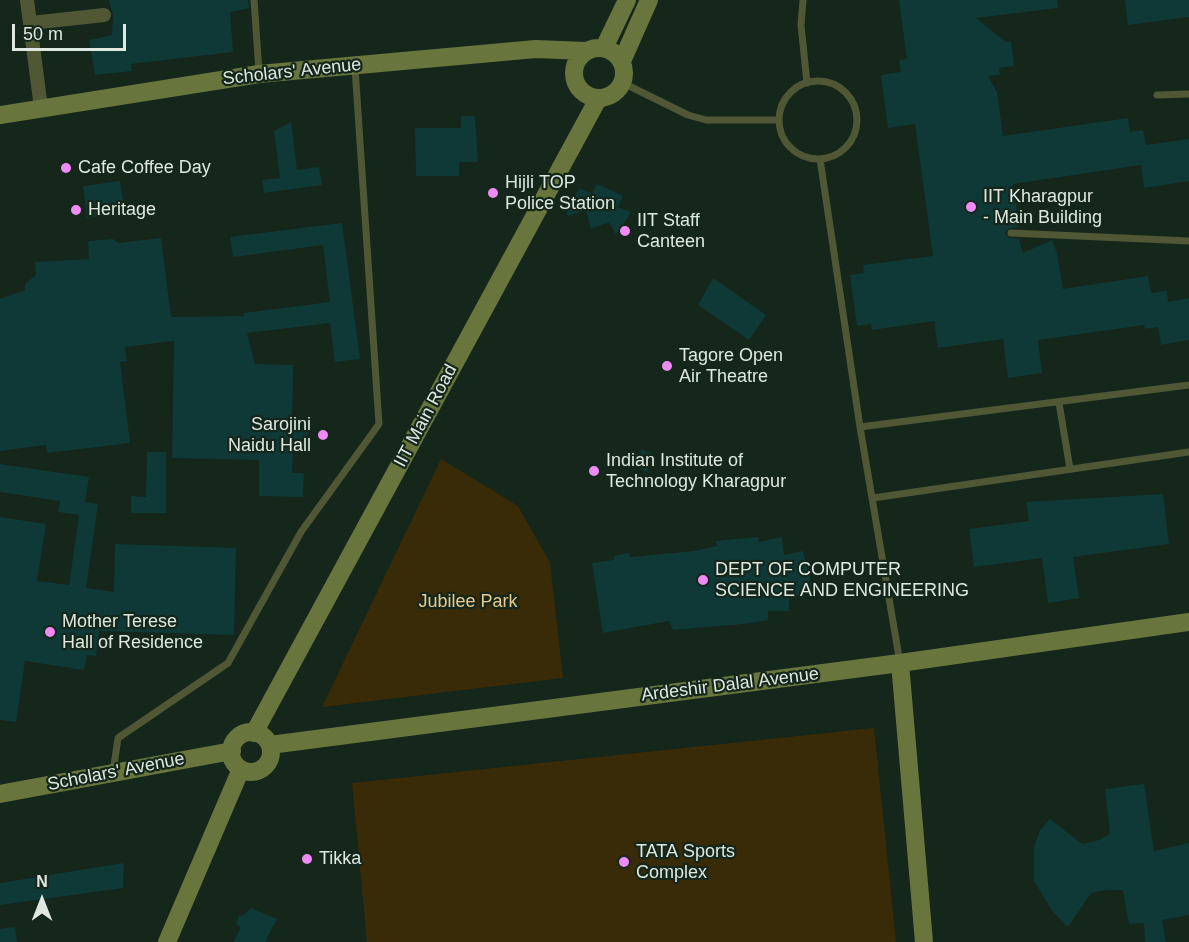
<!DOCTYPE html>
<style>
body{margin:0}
#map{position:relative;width:1189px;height:942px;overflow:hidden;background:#15261b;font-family:Arial,sans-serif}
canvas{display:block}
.north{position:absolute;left:12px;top:870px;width:60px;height:60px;-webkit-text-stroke:4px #15261b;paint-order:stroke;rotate:0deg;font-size:16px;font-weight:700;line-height:24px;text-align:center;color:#dee8e1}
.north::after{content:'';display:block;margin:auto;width:21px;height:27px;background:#dee8e1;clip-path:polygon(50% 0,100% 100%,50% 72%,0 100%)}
.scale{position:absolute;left:12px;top:24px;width:114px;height:27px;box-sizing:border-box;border:3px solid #dee8e1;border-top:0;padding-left:8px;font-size:18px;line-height:21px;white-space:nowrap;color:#dee8e1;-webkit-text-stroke:4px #15261b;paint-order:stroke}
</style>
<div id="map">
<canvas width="1189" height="942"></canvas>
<div class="north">N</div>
<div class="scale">50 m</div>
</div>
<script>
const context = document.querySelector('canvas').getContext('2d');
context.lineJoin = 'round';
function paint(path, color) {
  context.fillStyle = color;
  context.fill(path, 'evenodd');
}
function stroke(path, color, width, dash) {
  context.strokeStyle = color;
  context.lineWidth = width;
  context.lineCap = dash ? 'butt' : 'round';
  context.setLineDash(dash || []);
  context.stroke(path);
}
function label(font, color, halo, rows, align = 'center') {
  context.font = font + ' Arial,sans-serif';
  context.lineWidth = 4.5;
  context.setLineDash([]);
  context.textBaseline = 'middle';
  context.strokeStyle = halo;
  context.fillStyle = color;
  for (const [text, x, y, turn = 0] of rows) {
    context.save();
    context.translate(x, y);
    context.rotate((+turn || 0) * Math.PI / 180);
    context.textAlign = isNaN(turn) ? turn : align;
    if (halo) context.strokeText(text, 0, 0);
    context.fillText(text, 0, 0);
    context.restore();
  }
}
const green = new Path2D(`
 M441,459l77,47 32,57 13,115 -241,29z
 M874,728l22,214h-529l-15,-159z`);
const building = new Path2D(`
 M109,0h139l1,8 -19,4 3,40 -102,12 1,7 -37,4 -6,-35 23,-5 1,-20z
 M899,0h158l1,8 -82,10 30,24 5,-1 3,25 -15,2 1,7 -12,1 9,16 6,44 125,-18 2,14 13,-2 3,15 43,-6v42l-45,7 -3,-23 -128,19 6,43 -10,1 -4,5 4,5 10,1 4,14 29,-13 5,13 6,36 85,-13 3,17 16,-2 1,11 21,-4v42l-28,5 -3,-18 -13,2 -1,-4 -106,15 4,33 -34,5 -5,-39 -65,9 -4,-27 -62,9 -1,-6 -14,2 -7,-51 14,-2 -1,-8 70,-9 -18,-132 -27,4 -7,-53 20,-3 -2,-12 8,-1z
 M1125,0h64v17l-61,8z
 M461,116h14l3,46h-19v14h-43l-1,-48h46z
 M291,122l6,48 22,-3 3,18 -58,8 -2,-13 18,-2 -6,-47z
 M120,181l5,32 -38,5 -4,-32z
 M597,184l26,12 -5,11 13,5 -15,23 -7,-13 -18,7 -5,-19 -18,6 -4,-11 9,-5 7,-12 12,6z
 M342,223l18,136 -25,3 -5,-39 -83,10 8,31 38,1 -1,56h18v10l-10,15h-7l-1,27h12l-1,24 -44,-1v-36l-87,-2 2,-117 -49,6 2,14 -7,1 10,81 -83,10 -1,-8 -46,6v-152l25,-9v-6l11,-9 -1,-13 54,-3 -1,-18 25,-2 5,4 43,-5 10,79 73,-1v-3l86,-11 -7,-57 -90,12 -3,-20z
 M713,278l53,37 -17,25 -51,-35z
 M642,449l14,7 -9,16 -14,-8z
 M147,452h19v61h-35v-17l15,1z
 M0,464l89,13 -4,25 13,2 -12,84 28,4 1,-48 121,4 -2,87 -135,-4 -3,25 -9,-1 -3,15 -59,-9 -9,61 -16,-2v-203l46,7 -9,57 32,4 10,-70 -21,-3 2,-11 -60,-9z
 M1163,494l6,50 -96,13 6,41 -31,5 -6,-45 -68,9 -5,-38 60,-8 -3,-19z
 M758,537l1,5 23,-5 2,18 19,-4 10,40 -24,7v13h-21v9l-24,4 -71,6 -4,-9 -66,12 -11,-70 22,-3v-4l15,-3 1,4 64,-6 23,-5 -1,-5z
 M1144,784l10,67 35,-8v72l-27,5 4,22h-21l-1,-19 -15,1 -6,-34h-16l-16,3 -23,34 -15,-15 -19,-31v-34l6,-17 10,-11 32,25 17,-4 11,-6 -5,-45z
 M124,863l-1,25 -123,17v-22z
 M251,908l26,11 -12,23h-32l8,-14 -5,-4 3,-8 5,-1z
 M15,927l2,15h-17v-13z`);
const lane = new Path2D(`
 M254,0l5,72
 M803,0l-2,25 6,58
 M779 120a39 39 0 1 1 78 0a39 39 0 1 1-78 0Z
 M623,83l65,32 18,5h72
 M1157,95l32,-1
 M820,159l40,268 40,236
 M1011,233l178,8
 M1059,403l11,66
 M860,427l329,-42
 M873,498l316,-46
 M113,772l5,-34 110,-75 73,-131 78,-108 -24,-356`);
const street = new Path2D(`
 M27,0l14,108
 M31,23l73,-8`);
const secondary = new Path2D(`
 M574 73a25 25 0 1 1 50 0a25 25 0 1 1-50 0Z
 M604,48l23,-48
 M622,61l27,-61
 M0,115l259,-41 277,-25 50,2
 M900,663l24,279
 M231 752a20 20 0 1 1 40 0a20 20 0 1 1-40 0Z
 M254,733l344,-634
 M270,745l630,-82 289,-41
 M0,794l232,-43
 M167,942l74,-173`);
const markers = [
 [66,168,6,"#ef8bf6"],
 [493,193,6,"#ef8bf6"],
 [971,207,6,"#ef8bf6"],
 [76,210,6,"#ef8bf6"],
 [625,231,6,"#ef8bf6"],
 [667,366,6,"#ef8bf6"],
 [323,435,6,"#ef8bf6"],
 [594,471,6,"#ef8bf6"],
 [703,580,6,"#ef8bf6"],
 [50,632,6,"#ef8bf6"],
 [307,859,6,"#ef8bf6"],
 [624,862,6,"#ef8bf6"]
];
const streetNames = [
 ["Scholars' Avenue",292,72,-6],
 ["IIT Main Road",426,416,-62],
 ["Ardeshir Dalal Avenue",730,685,-7],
 ["Scholars' Avenue",116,772,-11]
];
const poiNames = [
 ["Cafe Coffee Day",78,168],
 ["Hijli TOP",505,183],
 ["Police Station",505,204],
 ["IIT Kharagpur",983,197],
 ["- Main Building",983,218],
 ["Heritage",88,210],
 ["IIT Staff",637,221],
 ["Canteen",637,242],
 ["Tagore Open",679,356],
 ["Air Theatre",679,377],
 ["Sarojini",311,425,"right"],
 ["Naidu Hall",311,446,"right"],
 ["Indian Institute of",606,461],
 ["Technology Kharagpur",606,482],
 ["DEPT OF COMPUTER",715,570],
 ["SCIENCE AND ENGINEERING",715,591],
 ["Mother Terese",62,622],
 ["Hall of Residence",62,643],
 ["TATA Sports",636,852],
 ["Complex",636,873],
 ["Tikka",319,859]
];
const parkNames = [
 ["Jubilee Park",468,602]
];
paint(green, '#392b08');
paint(building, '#0f3936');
stroke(lane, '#4f5735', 7);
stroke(street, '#4f5735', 14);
stroke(secondary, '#68753d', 18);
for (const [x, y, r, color] of markers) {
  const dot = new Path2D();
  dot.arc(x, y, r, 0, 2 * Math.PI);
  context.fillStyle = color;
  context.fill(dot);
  stroke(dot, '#15261b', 2);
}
label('18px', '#dee8e1', '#15261b', streetNames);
label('18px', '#dee8e1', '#15261b', poiNames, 'left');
label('18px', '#e8cb8b', '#15261b', parkNames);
</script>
